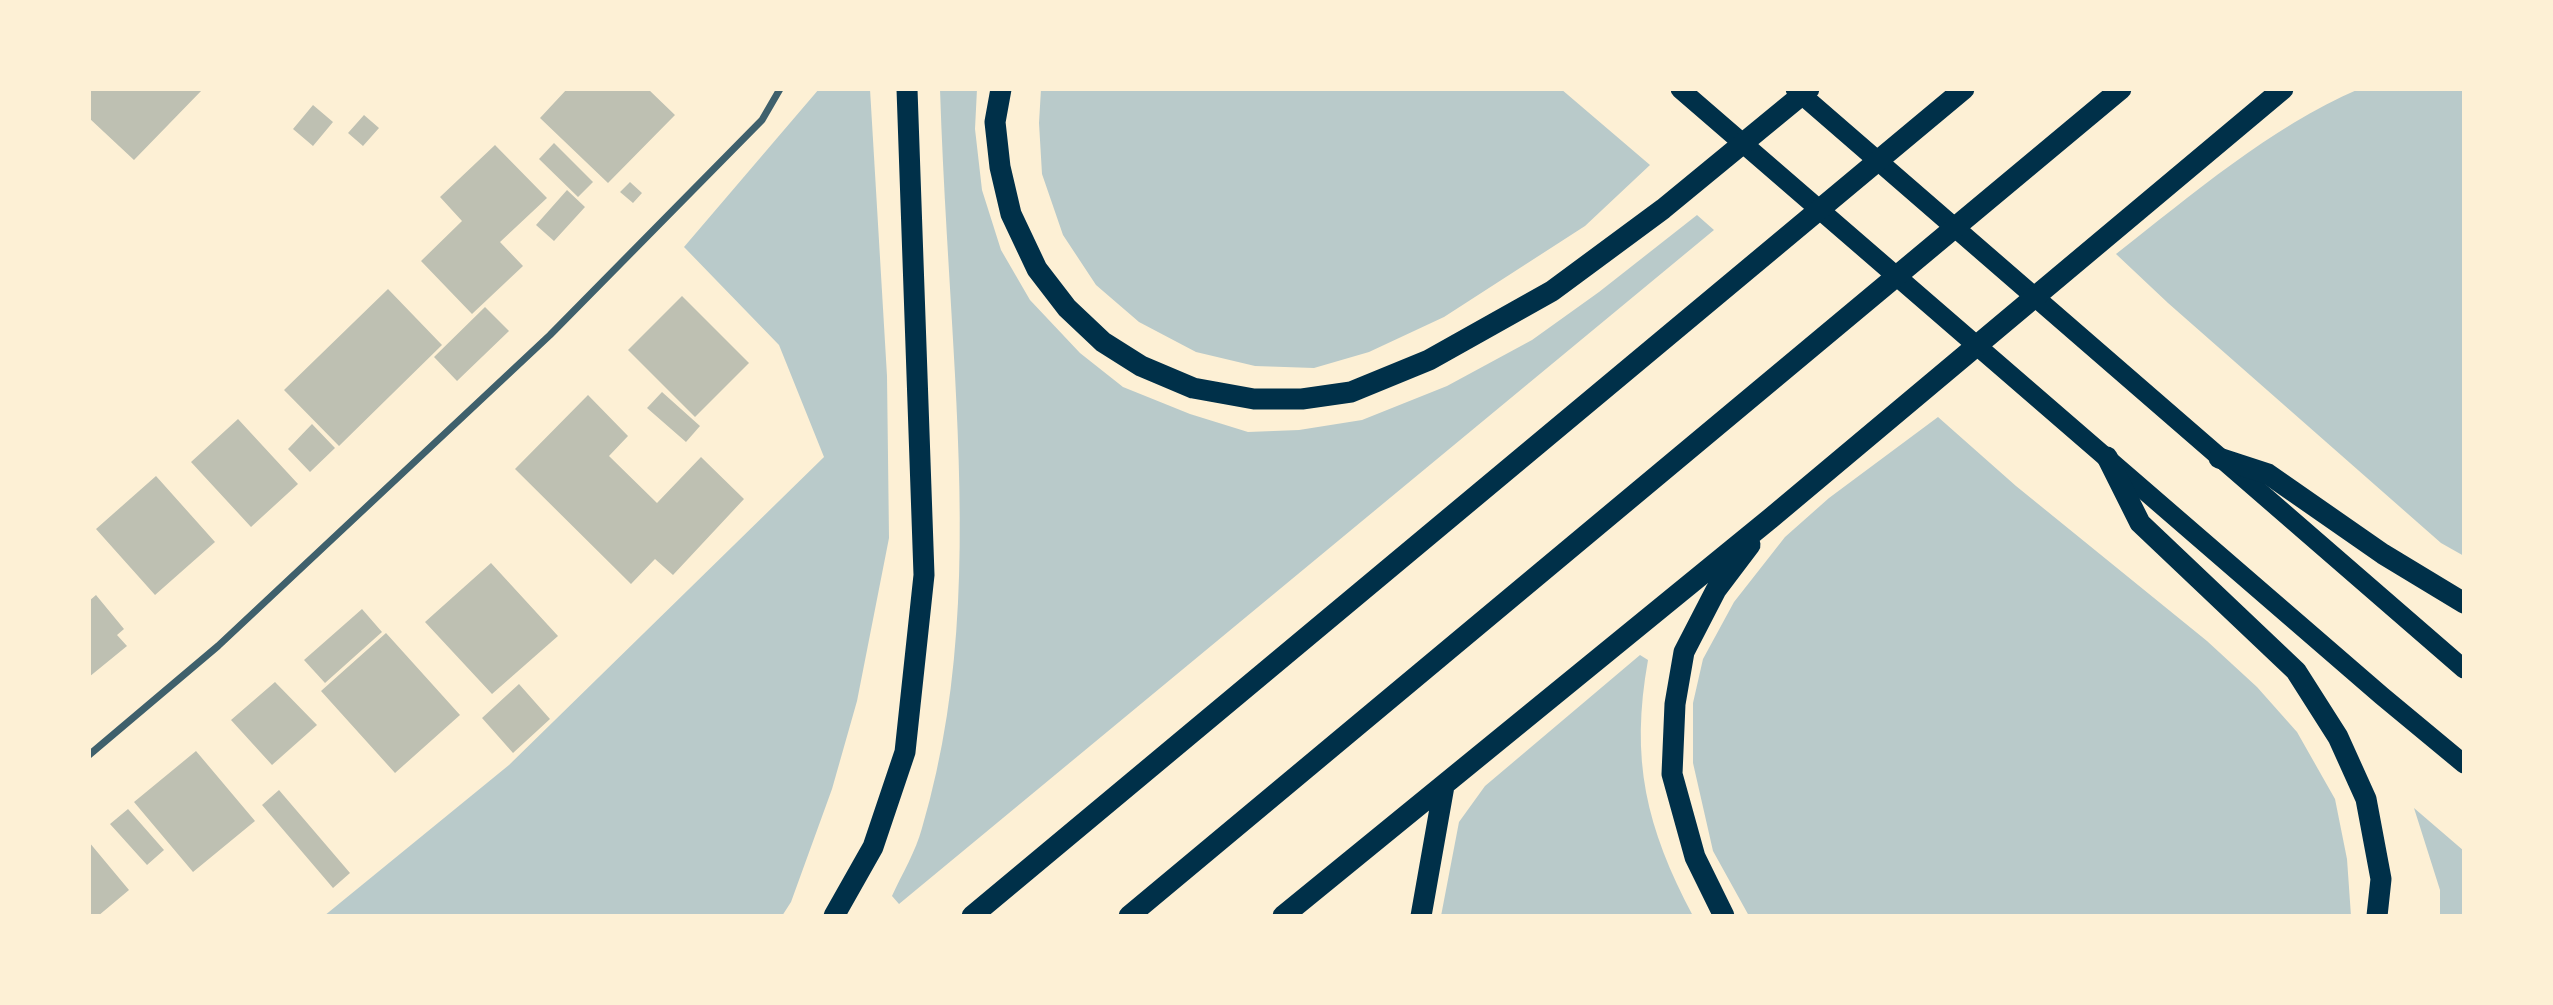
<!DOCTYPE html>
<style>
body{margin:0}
#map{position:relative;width:2553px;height:1005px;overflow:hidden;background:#fdf0d5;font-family:Montserrat,sans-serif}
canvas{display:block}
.frame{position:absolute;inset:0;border:91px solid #fdf0d5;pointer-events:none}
</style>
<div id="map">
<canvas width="2553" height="1005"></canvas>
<div class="frame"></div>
</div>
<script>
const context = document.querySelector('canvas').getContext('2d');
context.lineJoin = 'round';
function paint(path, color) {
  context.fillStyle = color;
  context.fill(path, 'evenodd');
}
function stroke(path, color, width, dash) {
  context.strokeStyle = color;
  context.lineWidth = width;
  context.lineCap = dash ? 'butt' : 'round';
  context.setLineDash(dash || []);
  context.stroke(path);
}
const green = new Path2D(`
 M819,89h51l17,287 2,162 -32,163 -25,88 -41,113 -9,14h-458l185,-151 315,-308 -45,-112 -95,-98z
 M940,89h37l-2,40 7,61 19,60 29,50 50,53 43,34 67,27 58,18 51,-2 63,-10 85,-34 85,-46 67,-48 98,-77 17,15 -815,674 -7,-8c10,-22 24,-45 30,-68 44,-148 41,-300 33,-453 -5,-95 -12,-190 -15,-286z
 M1041,89h520l89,76 -65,61 -141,91 -75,35 -55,16 -59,-2 -59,-14 -57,-30 -43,-37 -33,-50 -21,-61 -3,-51z
 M2359,89h105v467l-23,-13 -273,-240 -52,-49c77,-60 153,-126 243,-165z
 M1938,417l78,69 191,155 50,46 40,45 38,67 12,60 4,57h-602l-36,-65 -20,-88v-60l10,-44 31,-57 51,-65 44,-39z
 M1640,655l8,5c-18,100 -2,167 45,256h-252l18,-94 26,-36z
 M2414,808l50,43v65h-24v-26z`);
const building = new Path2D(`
 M89,89h114l-69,71 -45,-42z
 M567,89h81l27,26 -67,68 -68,-65z
 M313,105l20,17 -20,24 -20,-17z
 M364,115l15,13 -16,18 -15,-13z
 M554,143l39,39 -15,15 -39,-38z
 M495,145l52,53 -47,44 23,24 -51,48 -51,-53 41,-40 -22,-24z
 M630,182l12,11 -9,10 -13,-11z
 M567,190l18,17 -31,34 -18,-16z
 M388,289l54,56 -103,101 -55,-56z
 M682,296l67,67 -54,54 -67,-67z
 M485,307l24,24 -52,50 -23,-24z
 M662,392l38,34 -14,16 -39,-34z
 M588,395l40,41 -19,20 48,47 44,-46 43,42 -71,76 -18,-16 -24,25 -116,-115z
 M238,419l60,65 -47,43 -60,-65z
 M312,424l23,24 -25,24 -22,-23z
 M156,476l59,66 -60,53 -59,-66z
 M491,563l67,73 -66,58 -67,-72z
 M96,595l28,34 -7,6 10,11 -38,31v-76z
 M362,609l20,23 -57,51 -21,-23z
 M386,633l74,82 -65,58 -74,-82z
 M275,682l42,43 -45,40 -41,-45z
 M519,684l31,35 -37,34 -31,-35z
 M196,751l59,70 -62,51 -59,-70z
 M279,790l71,83 -17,15 -71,-83z
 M128,809l36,41 -17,15 -37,-41z
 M89,842l40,48 -31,26h-9z`);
const minor = new Path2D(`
 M89,755l129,-109 332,-311 212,-215 18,-31`);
const trunk = new Path2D(`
 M1680,89l702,607 82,68
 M1795,89l669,580`);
const motorway = new Path2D(`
 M1001,89l-6,33 5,45 11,47 26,55 30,39 36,34 38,24 52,22 61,11h48l49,-7 78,-32 123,-69 111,-82 146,-120
 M2107,457l33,66 156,148 42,66 28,62 15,80 -4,37
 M2219,458l49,16 115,80 81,49
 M834,916l39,-69 32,-95 19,-177 -17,-486
 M972,916l992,-827
 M1129,916l992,-827
 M1283,916l488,-398 512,-429
 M1421,916l23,-130
 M1724,916l-29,-59 -23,-83 3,-70 9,-52 32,-62 34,-45`);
paint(green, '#b9caca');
paint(building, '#bec0b2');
stroke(minor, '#3f606c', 7);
stroke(trunk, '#003049', 19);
stroke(motorway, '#003049', 21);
</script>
